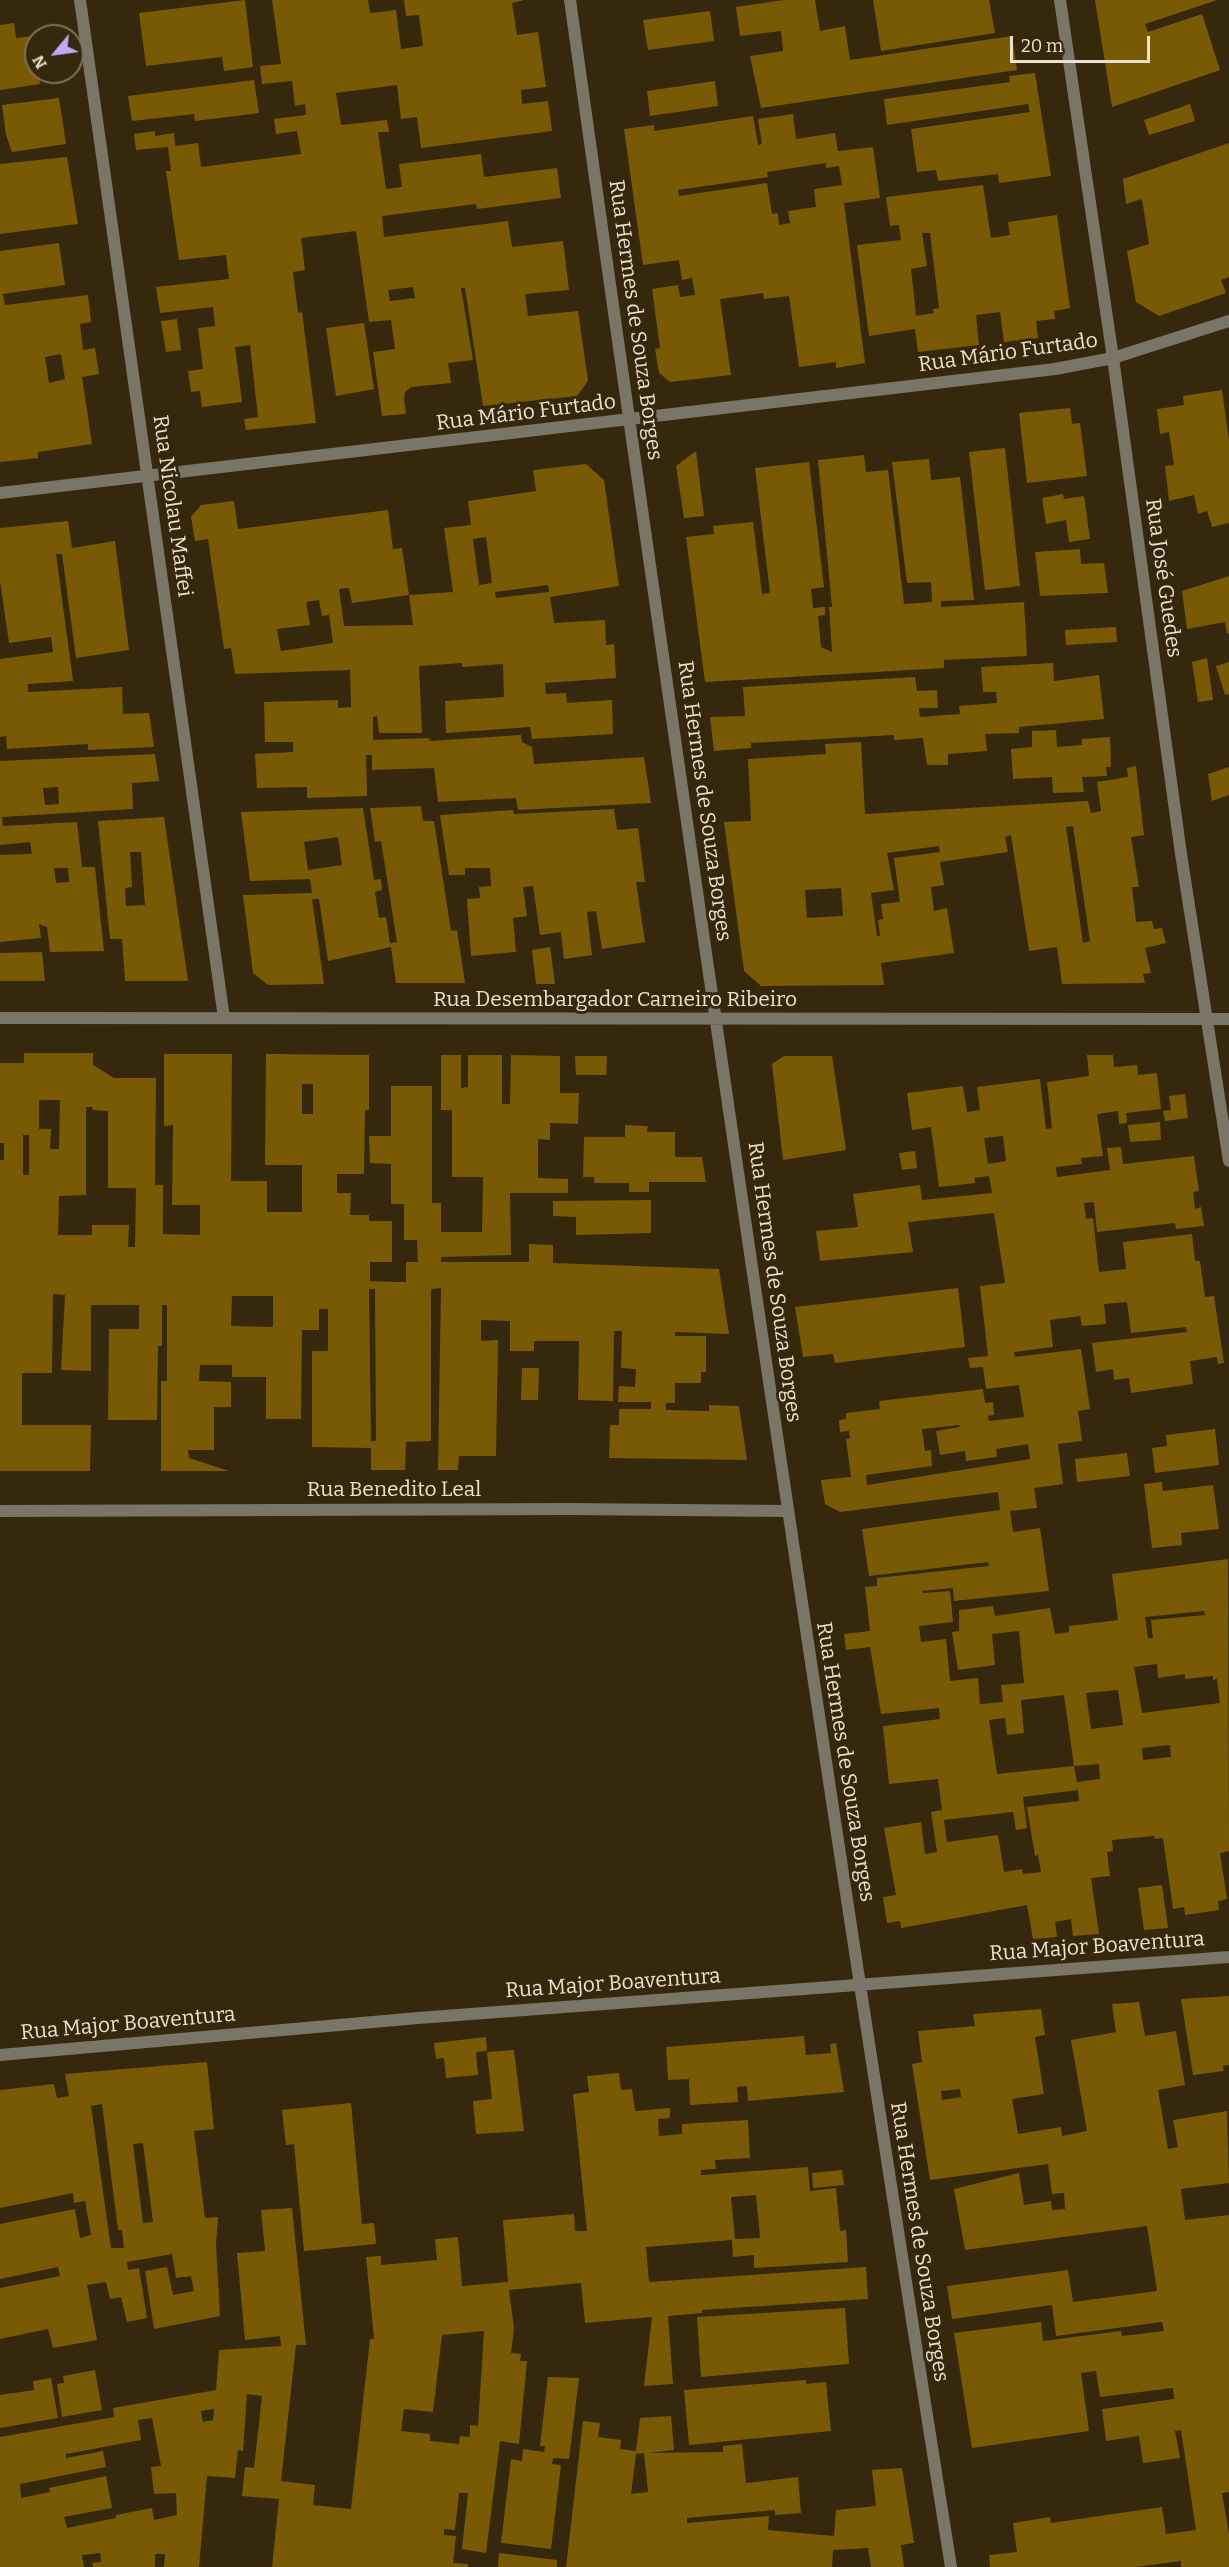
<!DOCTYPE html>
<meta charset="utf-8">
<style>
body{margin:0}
#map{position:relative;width:1229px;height:2567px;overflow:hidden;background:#35280c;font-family:Bitter,serif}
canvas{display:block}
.north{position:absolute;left:24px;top:24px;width:60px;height:60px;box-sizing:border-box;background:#35280c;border:2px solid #7d725b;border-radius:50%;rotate:241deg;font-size:16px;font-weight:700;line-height:24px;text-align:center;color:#e9e2d1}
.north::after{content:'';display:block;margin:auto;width:21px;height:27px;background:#bcaaf5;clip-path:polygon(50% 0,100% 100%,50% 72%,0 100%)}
.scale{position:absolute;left:1010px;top:36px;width:140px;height:27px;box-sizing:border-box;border:3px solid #e9e2d1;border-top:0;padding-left:8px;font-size:18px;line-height:21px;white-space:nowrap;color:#e9e2d1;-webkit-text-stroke:4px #35280c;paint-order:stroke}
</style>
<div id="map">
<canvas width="1229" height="2567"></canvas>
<div class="north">N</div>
<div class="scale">20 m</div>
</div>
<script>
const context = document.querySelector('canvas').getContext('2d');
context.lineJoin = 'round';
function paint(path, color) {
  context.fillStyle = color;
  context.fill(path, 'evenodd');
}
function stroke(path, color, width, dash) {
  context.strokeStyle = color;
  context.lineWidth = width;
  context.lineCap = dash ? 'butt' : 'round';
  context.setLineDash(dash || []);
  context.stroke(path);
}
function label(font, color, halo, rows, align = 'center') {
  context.font = font + ' Bitter,serif';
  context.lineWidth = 6;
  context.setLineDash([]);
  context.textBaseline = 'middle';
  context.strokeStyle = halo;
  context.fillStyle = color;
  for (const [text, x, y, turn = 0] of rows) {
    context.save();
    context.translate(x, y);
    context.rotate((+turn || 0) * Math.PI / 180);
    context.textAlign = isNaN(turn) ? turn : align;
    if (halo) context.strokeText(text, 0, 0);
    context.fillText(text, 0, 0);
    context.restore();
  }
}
const building = new Path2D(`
 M245,0l8,67 -29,4 -2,-14 -76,9 -7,-53z
 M272,0h96l2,13 26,-3 5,39 22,-3 -4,-31 -13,1 -2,-16h120l-12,3 5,32 21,-3 8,55 -25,3 1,14 26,-3 4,30 -131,17 -4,-31 -16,2 -4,-34 -61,8 5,32 46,-5 2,12h-11l8,57 16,-2 -3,-23 82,-10 3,23 73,-9 4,30 -84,11 -1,-5 -94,12 2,21 124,-16 4,26 51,-6 6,49 -44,4 3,22 50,-5 10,70 -11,15 -94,10 -18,-118h-4l12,72 -25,3 3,20 -40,4 -6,5 -1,6 2,16 -24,2 -9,-64 22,-3 -4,-29 -22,2 -13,-91 -55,7 4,32 -12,2 5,41 4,-1 14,111 -70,7 -2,-11 14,-2 -8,-72 -15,2 7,55 -40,5 -2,-16 -9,1 -3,-21 15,-2 -5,-41 17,-2 -2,-19 -53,6 -4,-26 73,-8 -3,-24 -47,5 -13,-89h5l-3,-24 -32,3 -2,-16 21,-3v5l19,-3 1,13 23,-3 3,24 100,-13 -4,-23 -21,3 -2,-15 32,-4 -1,-11 -10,2 -3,-25 -30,3 -2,-18 21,-2zM413,287l2,11 -25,3 -2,-11z
 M784,0h31l5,31 25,-5 5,34 162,-24 5,34 -256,38 -11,-52 33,-5 -2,-20 -41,5 -4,-29z
 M873,0h116l6,33 -114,18z
 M1095,0h122l-72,24 3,8 54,-18 18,56 -108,37z
 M710,11l4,30 -66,9 -5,-30z
 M14,23l2,15 17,-2 7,48 -40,6v-65z
 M1035,73l16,103 -52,7 -1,-9 -60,7 -2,-11 -19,2 -6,-43 119,-17 -2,-8 -141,21 -3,-26 126,-17 -1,-6z
 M254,80l5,33 -64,8 -1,-7 -62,7 -4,-25z
 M715,81l3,25 -68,10 -3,-25z
 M59,98l7,46 -54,8 -6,-17 -4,-30z
 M1190,104l5,17 -46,14 -5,-15z
 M793,114l3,25 39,-6 3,18 35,-4 7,51 -36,5 21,160 -29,5v-6l-37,5 -10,-71 -25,3 -1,-6 -43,6 11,76 -61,7 -11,-9 -4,-24 5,-1 -8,-59 26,-4 2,12 15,-2 -3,-17 -10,2 -3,-20 -36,5 -19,-136 30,-4v6l99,-15 5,29 4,-1 -4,-25zM826,163v5l13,-2 3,19 -28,4 2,18 -28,4 2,12 -11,2 -1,-12 -6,1 -5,-31 -88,13 -1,-6 90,-13 -1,-5z
 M1229,143v134l-8,3 5,13 -67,23 -23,-14 -9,-51 22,-7 -7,-45 -16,5 -3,-25z
 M67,157l11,67 -78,10v-70z
 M983,185l8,53 19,-3 -2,-13 49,-7 13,93 -16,3 1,8 -19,2 2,17 -34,4 -4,-30 -24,3 3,30 -61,7 -3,-23 -46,7 -12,-91 44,-5 -2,-15 -9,1 -4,-29zM922,233h8l9,75 -6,1 1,4 -18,3 -5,-47 16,-3z
 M59,243l6,42 -62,9 2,11 83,-10 3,27 -11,2 3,26 12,-2 4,26 -17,3 10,67 -54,8v6l-38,4v-211zM61,354l4,25 -16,4 -4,-26z
 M177,319l4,31 -15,2 -5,-31z
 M364,323l10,66 -38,7 -10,-68z
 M1222,390l7,50v83l-17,4 -5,-16 -9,3 -4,-19 -25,6 -4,-35 9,-1 -5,-33 -9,2 -3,-25 27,-4 -1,-9z
 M1070,408l2,16 8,-1 7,53 -60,7 -8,-70z
 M1005,448l15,138 -35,4 -16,-138z
 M696,451l8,65 -20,2 -8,-52z
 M864,455l2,17 22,-2 16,134 28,-2 -1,-20 -24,1 -15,-121 37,-3 2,21 29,-3 14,123 -33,1v6l83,-5 3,54 -83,4v8l-239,14 -19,-145 28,-3 -1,-8 40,-4 9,72 8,-1 -15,-125 54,-6 15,125 -13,2 2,19 12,-1v8l-7,1 3,31 11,5 -3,-45h3l-14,-147z
 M586,464l18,16 15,106 -69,11 4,26 51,-3 1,25 8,-1 2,34 -71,5 1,11 20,-1 1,10 45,-3 1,34 -81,5 -2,-12 -84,6 -1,-32 59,-4 -1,-33 -41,3v-4l-43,3 3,67h-43l-2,-17 -4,1v23l56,-2 1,3 91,-6 1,7 10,5 2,17 110,-7 7,46 -133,7 -2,-12 -78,4 -4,-34 -62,2v-15h-6l1,41 -60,2v-11l-50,1 -2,-34 38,-2v-10h-28l-1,-40 74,-2v8l13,-1 -1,-37 -115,4 -4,-26 -7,1 -16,-110 -13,2 -4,-24 10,-12 33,-4 4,28 150,-19 5,39 9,-1 7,47 44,-3 -9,-64 27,-3 -3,-24 68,-10 -3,-21zM486,537l6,46 -13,2 -6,-46zM548,585l1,7 -53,6 -1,-6zM349,588l3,15 57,-8 4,30 -69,1 -5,-37zM319,600l3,16 7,-1 4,28 -52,8 -4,-22 33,-4 -4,-23z
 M1063,494l1,5 20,-3 6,43 -21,3 -3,-22 -20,4 -4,-26z
 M68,521l4,27 43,-7 14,109 -53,8 -14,-104h-6l17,127 -45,3v8l94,-5 1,27 26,-1 5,34 -66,3v-6l-81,5 -1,-13 -6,1v-78l53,-7 -2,-15 -42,6 -9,-62v-53z
 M1080,549l1,15 23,-1 4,30 -68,3 -5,-44z
 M1229,576v57l-2,1 -2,-12 -38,7 -5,-38z
 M1116,627l1,15 -51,3 -1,-15z
 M1207,658l6,42 -15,2 -6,-40z
 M1229,662v32l-4,1 -9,-29z
 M1053,663l1,18 45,-6 5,44 -85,8v6l-34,1 2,17 -39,3v11h-21l-4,-27 -29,2v-5l-143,8v5l-37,3 -4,-34 35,-1 -2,-29 172,-10 2,14 20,-1 1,18h-19l1,9 40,-3 -1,-8 38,-3 -1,-11h-13l-2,-25z
 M1056,730l1,17 25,-2v-6l28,-2 1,30h-5l1,9 -25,1 2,15 -31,1 -1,-16 -39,2 -2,-30 21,-2v-16z
 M861,742l4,72 223,-13 3,12 10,-2 -4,-29 31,-5 -1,-9 9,-2 8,69 -13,2 8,50h-7l4,35 16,-1 2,8 8,-1 4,15 -21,5 6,25 -8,1 2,9 -83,1 -5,-37 -28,4 -18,-116 -6,2 3,15 -68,10 4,23 -13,2 3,24 13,-3 7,45 -73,10 3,22 -123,1 -17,-15 -20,-149 27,-1 -3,-62 78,-5 -1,-10zM1073,826l17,115 -7,2 -17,-116zM939,846l1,6 -46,6 6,44 -19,2 2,15 -5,1 2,16h-3l-6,-43 23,-3 -7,-37zM841,888l2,28 -36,2 -2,-28z
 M155,754l4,27 -27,2 1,26 -131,8 1,9 74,-4 5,45h13l9,84 -54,1 -3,-25 -8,-3 2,14 -41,4v-87l32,-1 -2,-12 -30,3v-84zM58,787l1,17 -14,1 -2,-17zM54,868h14l1,14 -13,1z
 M1229,767v28l-17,6 -4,-27z
 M421,806l2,15h11l17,110 6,-1 8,53h-69l-5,-36 -63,14 -9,-62h-7l12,85 -56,1 -15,-12 -10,-78 69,-2 -2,-14 -60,2 -9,-69 122,-4 11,72 7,-1 1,11 -7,2 4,26 7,-1 4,26 7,-1 -16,-101 -6,1 -5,-34zM338,837l4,28 -34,5 -4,-28z
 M614,809l3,21 21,-2 7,54h-9l9,60 -43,7 -6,-38 -9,1 5,43 -28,4 -3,-27 -21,3 -7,-49 -10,1 4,29 -14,2 3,34 -45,4 -4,-57 13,-1 -1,-11 12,-1 -1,-18h-25v7h-16l-9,-60 73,-5 1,4z
 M164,817l24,164h-63l-3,-42h-12l-12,-118zM130,852h11l4,53 -19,1 -1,-18 7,-1z
 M550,947l5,37h-19l-4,-34z
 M42,952l3,29h-45v-28z
 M24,1053h69v12l21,13h42l-1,107h8v49l37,1v-30h-28l1,-80 -9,1v-72h68l-1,127h36v31h35v-47h-37l1,-111 103,1v55h-4l-1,64h-27v19h14l-1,22h19v6h23v41h-22v19l26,1h10v-20h12l-1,-22h-13v-36h-13v-40l-21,-1 -1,-27h22v-50h41v117h9v29h41l1,-55h-31v-67h-11v-55h20v33l7,-1v-32h34v49h8l1,-49 49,1v37h19l-1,31 -28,-1v17l-12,-1v39l30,1v14h-58l1,62 -70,2v5h88v-18l24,1v18l166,6 10,65 -54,-2v4h31v36h-5v11h-26v20h-9v7l43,1v-6l30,1 8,54 -138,-2 1,-33h9v-16h32v-7h-33l1,-16 16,1 1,-18 -15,-1 1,-37h-8l-1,70 -35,-1 1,-59h-45v10h-24v-30l-29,-1v21l17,-1 -2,116h-37l-1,14h-20l3,-182 -10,1v152l-25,1 -1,28h-34v-22l-59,-1v-96h16v-42h-9v21h-17l-1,89h-35v-42h-34v-12h-32l-1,16 32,1v25h-17v43h-26l1,8 40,13h-68v-90h6v-76h-5v41h-4l-1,74h-49l1,-91h30v-24h-48v66l-30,-1 4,-75 -12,-1 -1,79h-30v52h69l-1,46h-90v-311h4v-17h-4v-80h24zM302,1084h11v30h-11zM39,1100h21l-1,49h-9l1,-20h-12zM86,1107h6l1,3 15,1v77h28l-1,59h-7l1,-22h-37v10h-34l1,-39 27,-1zM23,1135h6v40h-6zM369,1289h6l1,152h-5zM232,1296h41v31l-42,-1z
 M1087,1055h26l1,12 23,-2 1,10 19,-2 4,36 -35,4 1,10 -8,1 -1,-13 -21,3 6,42 -22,2 1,6 -26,3 1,10 53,-7 -3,-22 14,-1 2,17 71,-8 5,35 -6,1 2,17 6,-2 3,19 -28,3 -1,-6 -78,9 -3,-30 -10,1 2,16 7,-1 6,54 27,-3 -3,-27 69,-8 3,27h5l5,36 9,-1 10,67 -6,1 -1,-7 -27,4 3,23 -62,9 -2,-15 -15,2 -1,-11 -17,3 -4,-29 95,-11 -1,-5 -55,6 -4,-31 -23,2 2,20 -24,2 -2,-10 -30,4 3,27 -39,5 1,5 66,-8 9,60 -12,2 4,30 -24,3 5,40 -29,4 3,20 -27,3 3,21 27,-4 9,63 -95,10 -1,-13 -31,3 1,2 27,-2 3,31 -34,4 2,16 25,-3 4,42 28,-3 2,26 23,-2 -2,-17 23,-2 -5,-52 -27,3 3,31 -37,5 -6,-38 7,-1v-21l34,-4 2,10 55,-8 5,26 14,-2v-6l49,-6 -6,-46 116,-15 1,292 -9,2 7,46 -9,2 1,9 -34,5 -1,-8 -11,2 -10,-71 -8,1 -1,-3 -42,4 1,11 -6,1 3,24 -19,2 8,56 -26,2 -2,-17 -16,3 2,15 -24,2 -6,-34 -126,23 -1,-7 -13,2 -4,-26 13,-2 -12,-67 37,-6 4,32 12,-2 -6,-40 11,-2 -4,-31 -49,5 -6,-58 57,-7 -1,-11 -58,6 -11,-67 -24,3 -2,-16 26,-3 -5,-44 12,-1v-8l112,-12 -1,-4 -119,14 -7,-47 138,-19 -2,-18 -158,20 -15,-8 -4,-24 30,-3 -5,-38 4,-1 -1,-7 -9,1 -1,-12 7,-1v-6l34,-4 -1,-8 104,-12 2,14 8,-1 1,13 -6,1 1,5 35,-4 -5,-32 -33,4 -3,-22 -13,1 -2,-10 20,-2 -8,-70 25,-3 -11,-70 -86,9 5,30 -93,9 -4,-30 42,-4 -5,-33 67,-9 2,15 70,-7 -3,-17 -15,2 1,5 -36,4 -8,-60 -19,3 -5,-37 56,-7 4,26 13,-2 -3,-23 63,-8 6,50 6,-1 -5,-46 42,-6zM1003,1136l3,25 -18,3 -4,-26zM959,1425l1,2 -24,4 4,24 25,-4 1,10 31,-4 -1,-8 32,-5 2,15 -163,26 -1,-10 66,-9 -1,-16 -6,1 -3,-22zM1204,1611l1,4 -54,5 2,18h-5l-3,-21zM1157,1664l1,14 27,-4v5l28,-3v4l4,-1 3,24 -78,10 -8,-46zM1118,1690l5,35 -32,4 -5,-36zM1064,1695l10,71 25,-2 1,15 -23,3 -3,-16 -77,8 -8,-54 16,-2 2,17 17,-2 -3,-33zM1170,1745l1,12 -28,3 -1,-12zM1078,1790l1,11 -52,6 8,49 3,-1 3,17 -18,2 -1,-5 -18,3 -6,-37 -51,7 -3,-22 69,-8 3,18 11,-2 -4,-31z
 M575,1056h32l-1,19h-30z
 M784,1056h48l14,94 -63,10 -11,-96z
 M1185,1094l3,24 -23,3 -2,-10 8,-1 -2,-14z
 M1160,1122l1,18 -31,2 -2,-17z
 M625,1125l23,1 -1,6h28v25h27l4,25h-57v10h-20v-9h-35v-6h-11l1,-40h41z
 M915,1151l2,17 -15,2 -3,-17z
 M651,1200v33l-75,2v-18l-23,-1v-15z
 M958,1288l7,59 -130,16 -2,-9 -30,3 -8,-50z
 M522,1368h17l-1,32h-17z
 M1215,1429l4,36 -64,8 -3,-25 15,-2 -1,-11z
 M1127,1453l3,23 -53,6 -2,-23z
 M1162,1482l1,9 50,-6 6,44 -38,4 1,12 -30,3 -8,-64z
 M1162,1885l6,43 -24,2 -6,-42z
 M1229,1996v69l-6,1 1,5 -31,4 -12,-76z
 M1139,2002l6,34 31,-5 9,54 -27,5 10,59 10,-2 -5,-27 54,-9 2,72 -48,6 4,31 44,-5v277l-7,1 7,41v33h-48v-6l-45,6h-146l-1,-12 28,-3 -4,-29 37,-6 1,6 111,-16 4,27 30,-4 -15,-100 -6,1 5,27 -37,5 -4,-27 -33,5 -4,-32 72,-10 -1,-11 -73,9 -4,-26 -15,2 8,58 -117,17 -18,-115 87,-11 2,19 78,-10 1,5 42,-5 -2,-9 -106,14 -4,-31 -100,14 -5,-33 121,-16 5,32 84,-11 -10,-65 -182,24 -11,-61 65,-16 5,32 27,-4 1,9 13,-1 -1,-16 -12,1 -4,-30 -118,16 -18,-116 10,-2 -4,-31 57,-5 -2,-12 68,-5 4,26 -10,2 9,57 -32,5 6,35 43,-7 1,9 25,-5 -16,-91 45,-8 -4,-28zM960,2089l1,8 -19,3 -1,-9z
 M804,2036l2,19 25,-2 -1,-9 6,-1 8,49 -96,9 -1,-15 -10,1 1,15 -48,3 -1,-26 -21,1 -2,-33z
 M486,2037l1,14 -11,1 2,23 -32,3 -2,-20 -8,1 -2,-16z
 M514,2050l10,81 -48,3 -3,-33 19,-2 -5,-47z
 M207,2062l7,67 -20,2 11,87 13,-1 -2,28 4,71 -66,13 -9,-58 22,-4 6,28 21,-4 -3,-15 -15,2 -4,-24 -45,8 1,8 11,-2 8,50 -20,4 -6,-25 -11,2 -4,-17 -19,3 10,55 -44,8 -5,-19 -48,10v-51l60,-12 -2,-9 -58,12v-55l75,-15 5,29 11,-3 -6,-34 -11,2 -1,-10 -73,15v-118l54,-6 3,14 12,-2 -4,-22zM102,2104l16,126h4l2,18h-13l-20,-142zM143,2143l10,79 -10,1 -10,-79z
 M619,2073l2,17 11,-1 3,22 35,-3v10l-12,1 1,17 23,-2v-10l66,-4 2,38 -35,2 1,9 -15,1v5l107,-8 2,24 26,-3 4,43 6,-1 2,32 -94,6v-13l-21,2 -1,-17 -86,7 3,35 217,-15 2,32 -166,11v3l-34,3 5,68 -29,2 8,-69 -67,6 -4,-40 -72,7 5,39 -3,24 10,1 -1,7h7l-8,83 -19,-3 -14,112 -24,-4 6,-56h-9l-4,37 -11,-1v6l12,1 -3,27 15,1v3h-196l7,-68 -37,-3 3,-29 9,1 8,-72 -15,-2 -4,57 -5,-1 -3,28 -28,-2 -8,91h-35l1,-13h-10v13h-62l-1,-4 9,-1 -1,-9 -18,2 2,12h-84v-130l114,-20 -1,-9 103,-18 3,-40 62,-4 -1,-10 -35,4 -8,-87 28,-2 -4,-41 31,-2 14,137h-10l-15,136 34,4 -2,20 38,4 19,-170h4l-8,-82 15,-1v9l56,-5 -2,-21 23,-2 4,49 46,-4 -5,-62 71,-6 1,17h12l-14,-137 16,-2 -2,-16zM756,2195l4,43 -25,1 -4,-42zM484,2331l-6,95 -8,-1v12l-10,-1 -1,8 -29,-3v-7l-29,-3 3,-22 29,3 9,-77zM214,2409l-1,11 -10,2 -2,-11zM152,2418l9,48 -10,1 3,27 22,-1 1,22 -23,5 -2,-12 -36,7v3l-49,10 -3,-11 48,-9 -6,-32 -57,12 1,4 -29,6 -1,-14 86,-17 -3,-16 -37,7v-4l75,-14 -3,-20z
 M351,2103l11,121 12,-1 2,21 -72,7 -10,-107 -8,1 -4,-35z
 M842,2170l2,15 -31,3 -1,-15z
 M845,2308l4,56 -148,13 -4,-60z
 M95,2370l7,40 -40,7 -5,-33 7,-1 -1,-7z
 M548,2377l31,1 -10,81 -16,-1 -1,6 9,1 -10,84 -50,-6 10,-84 11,2 1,-12 21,3 1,-6h-5z
 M51,2378l7,40 -58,10v-33l34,-5 -1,-9z
 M806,2380v4l20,-2 5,49 -142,14 -5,-55z
 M671,2416l3,34 -26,3 75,-1v-6l19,-2 4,39 52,-6 3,36 -26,2v-5l-88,8v5l82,-7 -1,14 66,6 2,-26 40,-4 -4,-36 30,-2 12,75 -13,2 3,22h-33l-3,-19 -35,2 -1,17h-266l17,-146 17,2 -2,14 23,3 -1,9 16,2 4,-33zM644,2453l4,39 -17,2 5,-40z
 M499,2553l58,7v7h-59z`);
const minor = new Path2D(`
 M80,0l144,1018
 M570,0c120,857 245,1713 381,2567
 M1060,0l53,358 68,496 48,307
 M0,493l1055,-124 58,-11 116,-37
 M0,1018l1229,1
 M0,1511l571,-2 216,2
 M0,2055l418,-37 811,-61`);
const streetNames = [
 ["Rua Hermes de Souza Borges",635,320,82],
 ["Rua Mário Furtado",1008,353,-8],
 ["Rua Mário Furtado",526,413,-7],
 ["Rua Nicolau Maffei",172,506,82],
 ["Rua José Guedes",1163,578,82],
 ["Rua Hermes de Souza Borges",704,801,82],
 ["Rua Desembargador Carneiro Ribeiro",615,1000],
 ["Rua Hermes de Souza Borges",774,1282,82],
 ["Rua Benedito Leal",394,1490],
 ["Rua Hermes de Souza Borges",845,1762,81],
 ["Rua Major Boaventura",1097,1947,-4],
 ["Rua Major Boaventura",613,1984,-4],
 ["Rua Major Boaventura",128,2024,-5],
 ["Rua Hermes de Souza Borges",919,2242,81]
];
paint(building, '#795a04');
stroke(minor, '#7b7568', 12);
label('21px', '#e9e2d1', '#35280c', streetNames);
</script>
